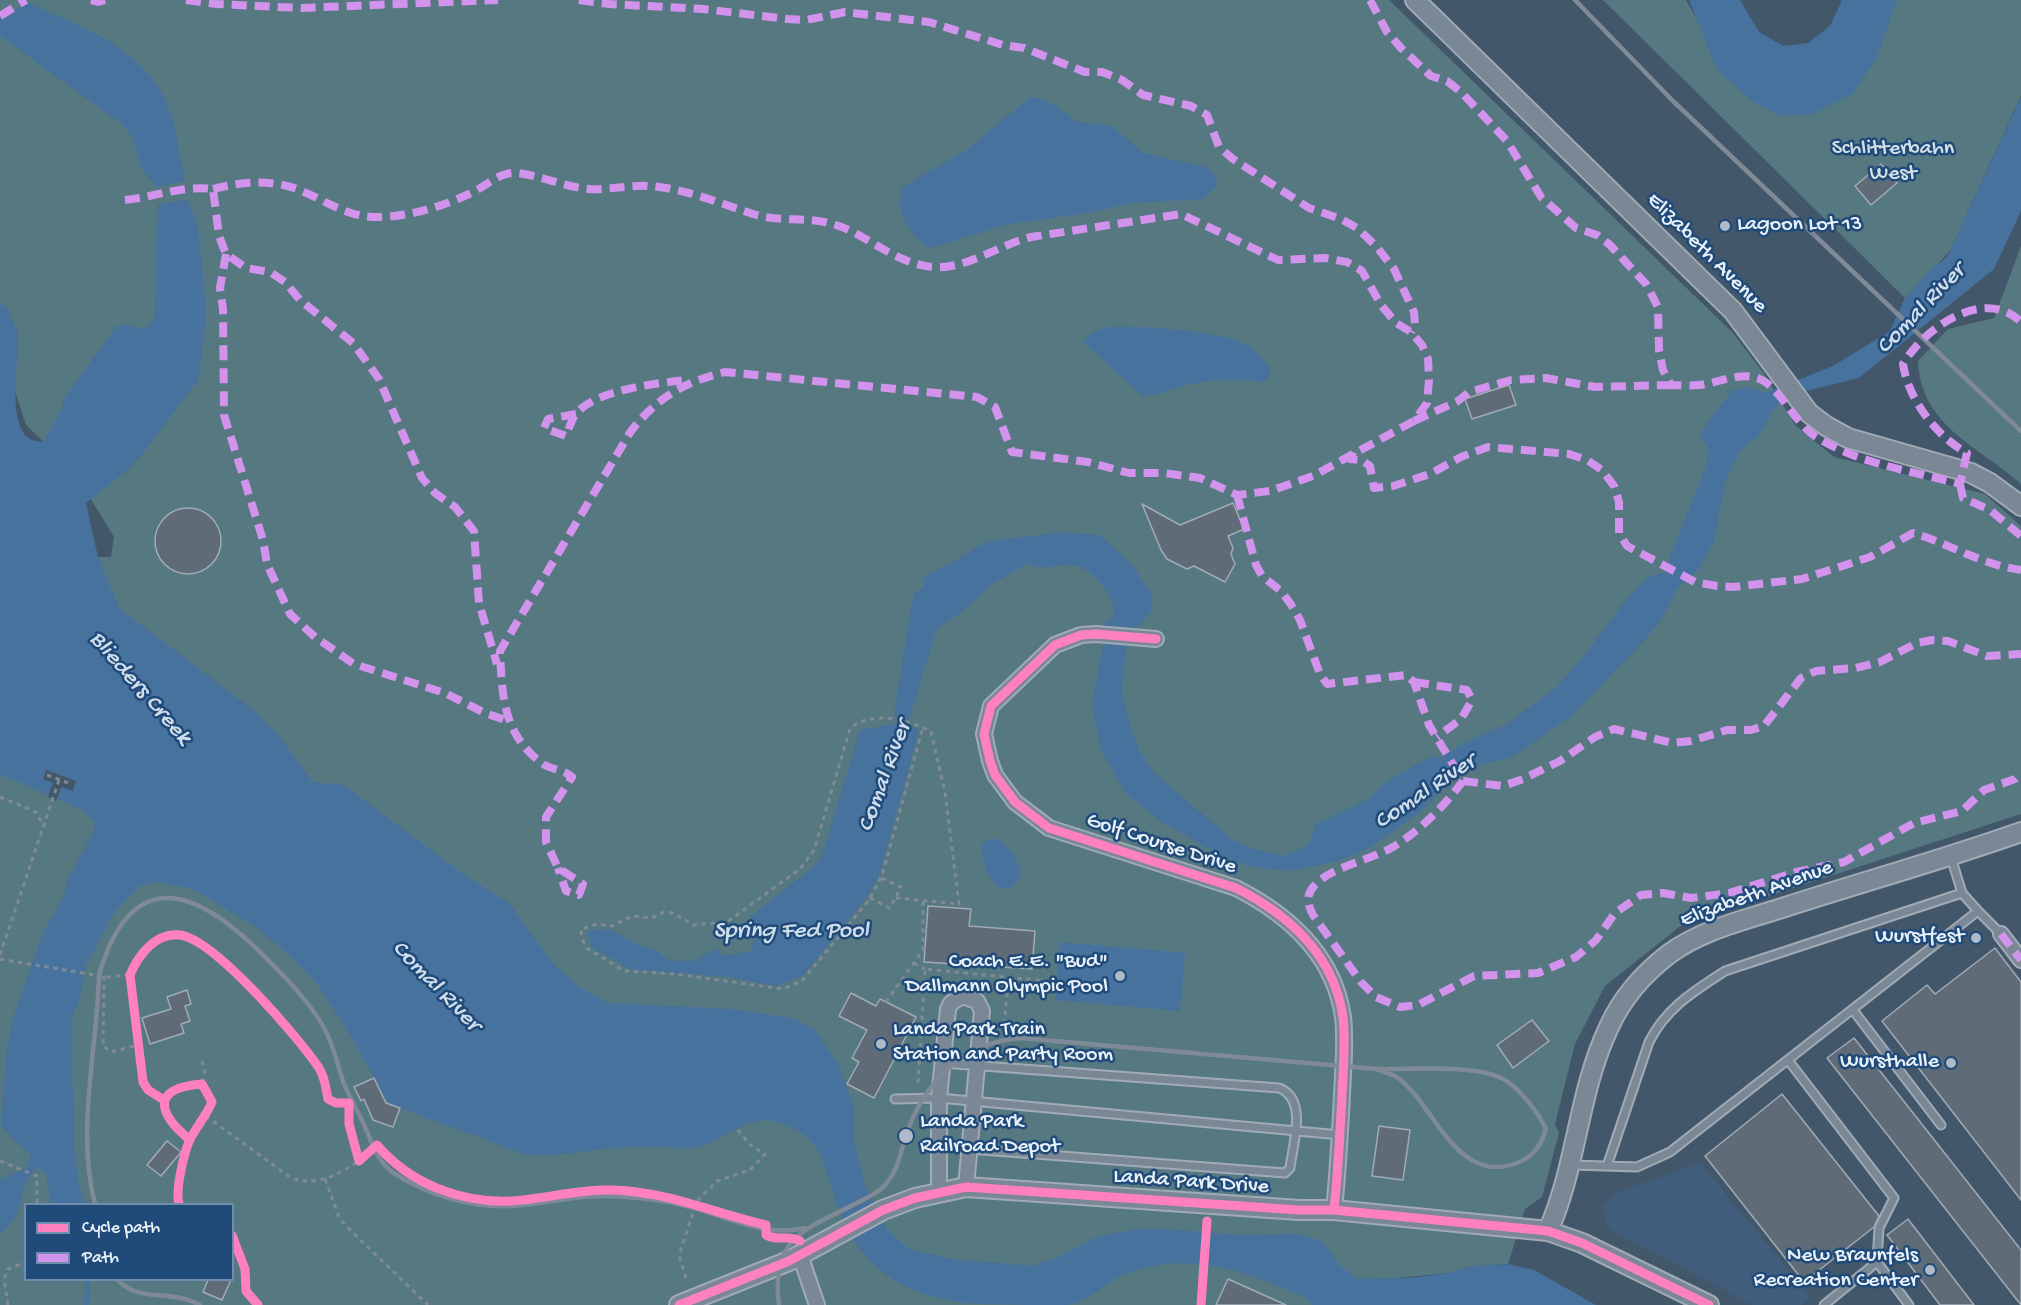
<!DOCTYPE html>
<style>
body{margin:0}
#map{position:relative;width:2021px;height:1305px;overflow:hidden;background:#43576b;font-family:"Gochi Hand",sans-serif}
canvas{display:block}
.legend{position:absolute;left:24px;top:1203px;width:210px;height:78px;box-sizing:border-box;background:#1f4a7a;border:2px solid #6f8dac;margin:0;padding:8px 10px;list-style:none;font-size:18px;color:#e8f1f8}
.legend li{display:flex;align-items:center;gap:12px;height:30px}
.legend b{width:30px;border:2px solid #6f8dac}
</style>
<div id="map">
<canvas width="2021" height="1305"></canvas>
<ul class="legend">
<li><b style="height:8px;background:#ff80c0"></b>Cycle path</li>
<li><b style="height:8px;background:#d193ec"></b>Path</li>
</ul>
</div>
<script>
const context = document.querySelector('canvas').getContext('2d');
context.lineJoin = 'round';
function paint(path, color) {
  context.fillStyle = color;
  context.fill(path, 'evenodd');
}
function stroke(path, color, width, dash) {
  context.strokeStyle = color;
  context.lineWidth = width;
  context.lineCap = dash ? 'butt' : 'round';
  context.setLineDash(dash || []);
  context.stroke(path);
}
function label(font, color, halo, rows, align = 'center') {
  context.font = font + ' "Gochi Hand",sans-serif';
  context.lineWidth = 5;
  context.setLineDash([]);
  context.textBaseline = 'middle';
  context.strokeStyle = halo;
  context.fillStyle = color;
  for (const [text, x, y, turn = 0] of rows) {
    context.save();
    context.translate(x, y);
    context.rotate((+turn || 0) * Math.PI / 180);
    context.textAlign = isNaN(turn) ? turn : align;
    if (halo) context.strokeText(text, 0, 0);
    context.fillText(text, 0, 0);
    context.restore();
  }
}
const built = new Path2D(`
 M1700,1163l111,134 -10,8h-48l-135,-70 -13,-11 -1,-19 14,-13z`);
const green = new Path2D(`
 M0,0h1389l344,333 32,42 30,50 39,32 151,37 36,32v288l-338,110 -78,62 -30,58 -20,80 4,9 -17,64 -17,12 -17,55 -33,2 -27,7 -70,7 -12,25h-1366v-748h111l3,-20 -41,-67 -47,-45 -16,-49 -10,-63zM26,1204h206v76h-206z
 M1603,0h83l15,27 66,72 127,-99h127v96l-71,155 -45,47z
 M2021,246v238c-42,-38 -100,-57 -103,-123l30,-32 46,-11z`);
const water = new Path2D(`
 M1689,0h51l19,32 24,14 25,-3 22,-17 12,-26h55l-21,59 -23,35 -42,21 -30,1 -28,-15 -36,-31z
 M29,3c51,24 114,43 138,101 10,24 12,52 18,77l-29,6 -16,-20 -7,-28 -11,-15 -122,-88v-18z
 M1031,97l17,4 30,21 34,4 31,27 63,14 8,6 3,8 -2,7 -12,11 -72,4 -32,8 -94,14 -74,23c-20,-8 -40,-43 -27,-62l61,-35z
 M2021,97v114l-27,58 -135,109 -53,13 -30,15 -16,28 -18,15 -10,16 -8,22 -10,54 -16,29 -21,18 -17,34 -21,24 -68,70 -57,40 -39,11 -27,14 -26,30 -51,36 -32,14 -49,10 -38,-4 -33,-12 -57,-33 -37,-29 -24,-43 -9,-45 11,-60 1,-22 9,-6c6,-17 -22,-51 -40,-52 -16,-1 -30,6 -46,-1l-35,20 -28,26 -27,19 -29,93 11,9 -40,145 -11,19 -65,81 -27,10 -48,-9 -98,-8 -39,-22 -4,-16 22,-2 25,14 21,7 15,11h24l22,-13 7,8 28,-5 4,-14 -5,-20 66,-52 8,-15 36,-120 47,-8 -13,-6 18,-115 3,-8 9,-6 -1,-9 64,-36 75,-10 32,3 7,1 31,29 19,28 1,18 -25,27 -5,49 1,14 15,47 15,24 81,69 20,8 29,7 25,-10 7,-21 55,-27 14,-15 38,-22 11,-5 7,2 24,-15 43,-19 50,-37 27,-31 41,-55 23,-24 21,-6 1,-15 36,-89 3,-17 -9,-15c8,-15 22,-30 32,-45l18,-3 15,6 68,-27 57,-35 15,-33 25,-28 17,-13z
 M185,200l4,2 9,25 7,71v29l-7,53 -54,72 -18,19 -40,32 12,54 21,51 134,102 27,27 32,45 32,3 119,89 46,29 43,60 27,24 29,16 121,6 63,9 23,11 23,35 16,42 -1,35 12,44 22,44 14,14 11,7 40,9 80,7 27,-9 37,-20 37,-7 18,-2 89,7 54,-1 14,2 16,7 15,21 17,15 54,-1 38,-5 27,-7 33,-2 26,6 62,35h-284c-6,-9 -13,-10 -22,-14 -52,-23 -106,-39 -162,-18 -22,8 -37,27 -60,32 -22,0 -64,0 -87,-1 -67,-4 -117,-29 -142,-94 -15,-40 -12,-73 -61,-88 -27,-8 -51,15 -75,24 -10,4 -26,2 -37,1 -18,0 -36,-1 -54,1 -29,3 -57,9 -86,7l-137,-51 -37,-66 -37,-57 -28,-28 -30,-25 -62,-38 -36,-8 -19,4 -24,24 -31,57 -5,32 -9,19 3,126 4,39 8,21h-35l-5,-31 -8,-6c-23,19 -9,45 -38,67v-54l25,-11 6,-14 -30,-28 5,-72 7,-37 31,-88 20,-34 3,-14 27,-52 1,-8 -12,-12 -83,-36v-470l7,3c3,9 11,21 11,31 1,24 -16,109 26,103l17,-31 4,-13 51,-70 6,-3 21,5 7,-4 5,-10 2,-107 2,-4z
 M1109,327c32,-1 108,3 135,17 12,6 19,14 26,26l-1,7 -6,5c-30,-5 -58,-2 -88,6 -12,4 -19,8 -32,8l-60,-54 9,-10z
 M990,838c16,0 34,26 30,41l-12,10c-19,0 -26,-28 -26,-44z
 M1060,942l125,11 -5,58 -125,-11z`);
const pier = new Path2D(`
 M46,770l30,11 -3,10 -12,-4 -5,14 -8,-4 5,-14 -10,-4z`);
const stream = new Path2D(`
 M86,1305l2,-25`);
const building = new Path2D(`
 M1881,164l16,19 -26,22 -16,-19z
 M1509,385l7,20 -44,14 -7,-20z
 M1233,503l11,26 -16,7 5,12 -2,6 4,10 -10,18 -31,-16 -7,3 -20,-10 -6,-9 -19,-46 38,21z
 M155 541a33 33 0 1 1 66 0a33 33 0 1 1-66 0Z
 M928,906l43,3 -2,17 66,5 -3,38 -108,-7z
 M1995,948l26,34v218l-139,-179 45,-36 8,9z
 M187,990l4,14 -6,2 5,15 -9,3 3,9 -34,11 -8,-26 29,-9 -4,-12z
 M851,993l25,13 4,-7 36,18 -42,81 -27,-14 12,-22 -7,-4 15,-28 -28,-14z
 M1532,1020l17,21 -36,27 -16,-23z
 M1854,1038l167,212v55l-194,-247z
 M374,1078l12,25 14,5 -7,19 -20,-7 -9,-21 -3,2 -7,-14z
 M1782,1094l97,122 -5,11 -70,55 -99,-126z
 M1379,1126l31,4 -7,50 -31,-4z
 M167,1141l14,11 -20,24 -14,-11z
 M1908,1219l66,86h-34l-53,-70z
 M1228,1279l58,26h-70z
 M208,1280h23l-9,20 -19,-8z`);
const path = new Path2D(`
 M47,775l24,9
 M0,797l36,15 6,11
 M870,898l20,10 11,-21 -20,-9
 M896,898l63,6 -14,-112 -14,-60c-21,-13 -62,-22 -81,-3l-36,121 -14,19 -73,53 -34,3 -20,-12 -9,-1 -12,6 -20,-2 -19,10 -16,-2 -16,5 1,10 5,9 37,23 52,3 107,15 19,-8 67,-81 13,-24 41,-149
 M0,955l59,-175
 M0,959l107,18 22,-2
 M914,963l11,6
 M104,976l-1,70 8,6 27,-7
 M886,1002l37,-52v-50
 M1004,1033l4,-55
 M202,1061l3,9 -3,14
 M918,1083l7,-114 120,12
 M164,1100l-16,-10 -5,-8 -13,-107c8,-19 25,-43 50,-40 34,4 119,103 139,133 6,9 7,21 9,31l8,4h13v21l10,37 18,-16c33,39 84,58 134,56 34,-2 66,-12 100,-11 54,1 103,23 155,35v10l8,4 20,-1
 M206,1116l85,62c25,9 47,-3 68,-17
 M0,1161l37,15v28
 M325,1179l14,38 6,8 83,80
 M179,1204c-4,-14 5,-51 11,-65 7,-13 16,-23 22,-37l-10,-18c-51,4 -45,29 -12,56
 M232,1235l13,34 1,22 12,14
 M686,1278l-6,-19 1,-10 16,-48 20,-20 33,-11 15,-16 -15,-9 -13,-16
 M8,1305l-4,-26 4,-10 18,-7
 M1201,1305l6,-84`);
const lane = new Path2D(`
 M1978,911l23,23
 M1853,1010l88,115
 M1788,1060l106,138 -15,30 -2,34 32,43
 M942,1063l337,25c29,11 14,55 11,80l-5,5 -316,-24
 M895,1099l44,-1 401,37
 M1572,1165l65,2 33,-15 308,-241 -16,-18 -11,-36
 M1607,1166l42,-124c17,-34 45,-51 76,-71l237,-78
 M1824,1305l53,-43`);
const street = new Path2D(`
 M1156,639l-60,-5 -15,1 -26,10 -64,61 -7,28 6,27 5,14 20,27 34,26 187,60c53,27 98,67 107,129 3,25 0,53 -1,78 -2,38 -4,77 -8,115
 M2001,934l20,26
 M939,1191v-93l9,-89 3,-6 11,-7 15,5 5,10 -16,176
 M800,1255l17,50`);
const secondary = new Path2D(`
 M1415,0l318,311 76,102 17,13 22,12 123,35 19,10 31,23
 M1548,1231c29,-65 30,-139 61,-204 13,-29 34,-53 60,-73 32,-24 76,-34 113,-46 80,-26 160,-48 239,-76
 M679,1305l110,-44 94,-51 32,-12 51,-11 333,23h35l214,21 34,12 127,62`);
const rail = new Path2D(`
 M1575,0l98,101 348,330
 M95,1204c-19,-75 2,-152 4,-229 33,-113 99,-86 165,-19 21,21 44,44 59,70 10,17 14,37 20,55 6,16 15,30 22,46 8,18 13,37 32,48 32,20 75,33 113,31 29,-1 57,-9 86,-10 29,0 62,3 90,10 42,10 75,32 119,22
 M118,1280c21,23 54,9 82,25
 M779,1305c-9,-67 25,-75 76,-101 9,-5 20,-9 27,-16 16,-15 18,-34 24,-53 19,-54 57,-92 114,-97l356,31c7,3 16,5 22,9 37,27 58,108 119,85 16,-6 24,-17 29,-34 -8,-17 -28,-43 -45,-51 -29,-14 -92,-8 -125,-9`);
const quiet = new Path2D(`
 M91,0l7,2 7,-2
 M186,0l31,4 84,4 197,-8
 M579,0l30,4 94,5 84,10 19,1 39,-8 84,10 74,23 21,3 61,24h17l20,8 21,15 48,11 16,9 12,32 14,12 76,49 32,11 16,9 19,18 18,23 20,43 1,13 -4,7
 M1370,0l17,32 14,16 30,28 16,5 14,11 46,49 34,56 35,31 21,7 13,10 36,39 12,23 1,44 4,19 8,15c9,0 19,1 28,0 21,-2 42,-15 63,-5 19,10 32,42 54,57 43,27 96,34 144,47l7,-31c-30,-16 -59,-54 -64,-89 21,-36 82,-78 118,-42
 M0,16l26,-16
 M213,189c28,-7 56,-10 84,0 26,10 48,27 76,28 32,1 68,-10 96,-23 17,-7 30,-23 49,-21 24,3 47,14 71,16 20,1 39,-4 59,-3 36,2 71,17 105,28 25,8 51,3 76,9 35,8 63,40 103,44 34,3 66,-22 99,-30l150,-23 97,46 47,-2 22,4 15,9 19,34 15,18 15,9 11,13 6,14 1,21 -2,23 -13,18 -101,55 -43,15 -33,4 -37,-17 -36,-5h-35l-41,-11 -76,-10 -17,-45 -18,-10 -252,-25c-42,11 -66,24 -94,59l-131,220c2,45 3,84 43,113 9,6 20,5 29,13l-26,40v25l12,26 25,16 -4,11 -13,-4 -8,-23
 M125,200c30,-3 57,-15 88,-11l6,47 7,18 20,14 24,4 15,10 15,18 53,43 26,36 43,99 13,15 20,14 19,24 5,72 18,61
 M226,254l-6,34 3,21 1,106 39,125 4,24 23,50 25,23 39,27 91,29 40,20 23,8
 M576,414l-28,5 -4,9 22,8c3,-7 5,-16 10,-22 18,-24 85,-32 113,-34
 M1414,421l44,-20 11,-9 42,-12 35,-2 49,9 76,-2
 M1353,452l-3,7 11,1 9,6 4,22 19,-2 37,-12 31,-17 27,-10 81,7 18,6 15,10 12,16 5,16v31l8,13 68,36 22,4 16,1 69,-8 68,-22 43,-24c37,11 69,32 108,37
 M1960,484l3,14 27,12 31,26
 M1237,495l19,70 6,11 19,15 9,12 10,17 20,54 7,10 79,-9 8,7 15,43 34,56c-19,25 -43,50 -70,66 -22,13 -63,20 -79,39 -9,10 -6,19 -1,29l48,67 15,15 24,10 18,-2 56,-29 64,-3 38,-16 20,-17 19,-27 26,-18 22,-2 28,5 38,-5 67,-21 48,-10 70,-39 48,-12 22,-21 31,-11 6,-6
 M1414,682l53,8 5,10 -11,19 -24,18
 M1463,781l40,5 20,-7 37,-18 35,-24 19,-8 59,14 18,-2 36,-11h24l13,-4 37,-48 15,-7 40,-3 24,-6 37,-19 15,-3 16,1 39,15 34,-2
 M2001,934l20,26`);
const cycleway = new Path2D(`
 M1156,639l-60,-5 -15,1 -26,10 -64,61 -7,28 6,27 5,14 20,27 34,26 187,60c53,27 98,67 107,129 3,25 0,53 -1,78 -2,38 -4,77 -8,115
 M164,1100l-16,-10 -5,-8 -13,-107c8,-19 25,-43 50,-40 34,4 119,103 139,133 6,9 7,21 9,31l8,4h13v21l10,37 18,-16c33,39 84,58 134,56 34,-2 66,-12 100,-11 54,1 103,23 155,35v10c12,7 22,-1 34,6
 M179,1204c-4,-14 5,-51 11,-65 7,-13 16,-23 22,-37l-10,-18c-51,4 -45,29 -12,56
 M232,1235l13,34 1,22 12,14
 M679,1305l110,-44 94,-51 32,-12 51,-11 333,23h35l214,21 34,12 127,62
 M1201,1305l6,-84`);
const markers = [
 [1725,226,6,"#aebbc7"],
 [1976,938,6,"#aebbc7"],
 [1120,976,6,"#aebbc7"],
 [881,1044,6,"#aebbc7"],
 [1951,1063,6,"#aebbc7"],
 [906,1136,8,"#aebbc7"],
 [1930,1270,6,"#aebbc7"]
];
const parkNames = [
 ["Schlitterbahn",1893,150],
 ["West",1893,175]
];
const poiNames = [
 ["Lagoon Lot 13",1737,226,"left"],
 ["Wurstfest",1964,938],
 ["Coach E.E. \"Bud\"",1108,963],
 ["Dallmann Olympic Pool",1108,988],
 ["Landa Park Train",893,1031,"left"],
 ["Station and Party Room",893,1056,"left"],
 ["Wursthalle",1939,1063],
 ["Landa Park",920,1123,"left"],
 ["Railroad Depot",920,1148,"left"],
 ["New Braunfels",1918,1257],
 ["Recreation Center",1918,1282]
];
const streetNames = [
 ["Elizabeth Avenue",1706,254,45],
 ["Golf Course Drive",1161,845,18],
 ["Elizabeth Avenue",1757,895,-20],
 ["Landa Park Drive",1191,1183,4]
];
const waterNames = [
 ["Comal River",1922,310,-46],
 ["Blieders Creek",139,689,49],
 ["Comal River",886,777,-70],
 ["Comal River",1426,793,-34],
 ["Spring Fed Pool",791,932],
 ["Comal River",435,987,46]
];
paint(built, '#405d7b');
paint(green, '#567880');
paint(water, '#46729d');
paint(pier, '#43576b');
stroke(stream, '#46729d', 5);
paint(building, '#5f6c77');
stroke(building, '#a0abb6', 1.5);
stroke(lane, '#a0abb6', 11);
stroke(street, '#a0abb6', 18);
stroke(secondary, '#a0abb6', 22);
stroke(path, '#7f8a96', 3, [4.5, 4.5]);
stroke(lane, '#7a8794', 7);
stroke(street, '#7a8794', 14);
stroke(secondary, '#7a8794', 18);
stroke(rail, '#7f8a96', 4.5);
stroke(quiet, '#d193ec', 8, [15, 8]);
stroke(cycleway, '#ff80c0', 9);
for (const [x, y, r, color] of markers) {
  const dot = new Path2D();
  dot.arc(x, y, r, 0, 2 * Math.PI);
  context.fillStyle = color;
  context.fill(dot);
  stroke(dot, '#1f4a7a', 2);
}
label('22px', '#d3e0e6', '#1f4a7a', parkNames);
label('22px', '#e8f1f8', '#1f4a7a', poiNames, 'right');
label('22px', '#e8f1f8', '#1f4a7a', streetNames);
label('italic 24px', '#d0deeb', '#1f4a7a', waterNames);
</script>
